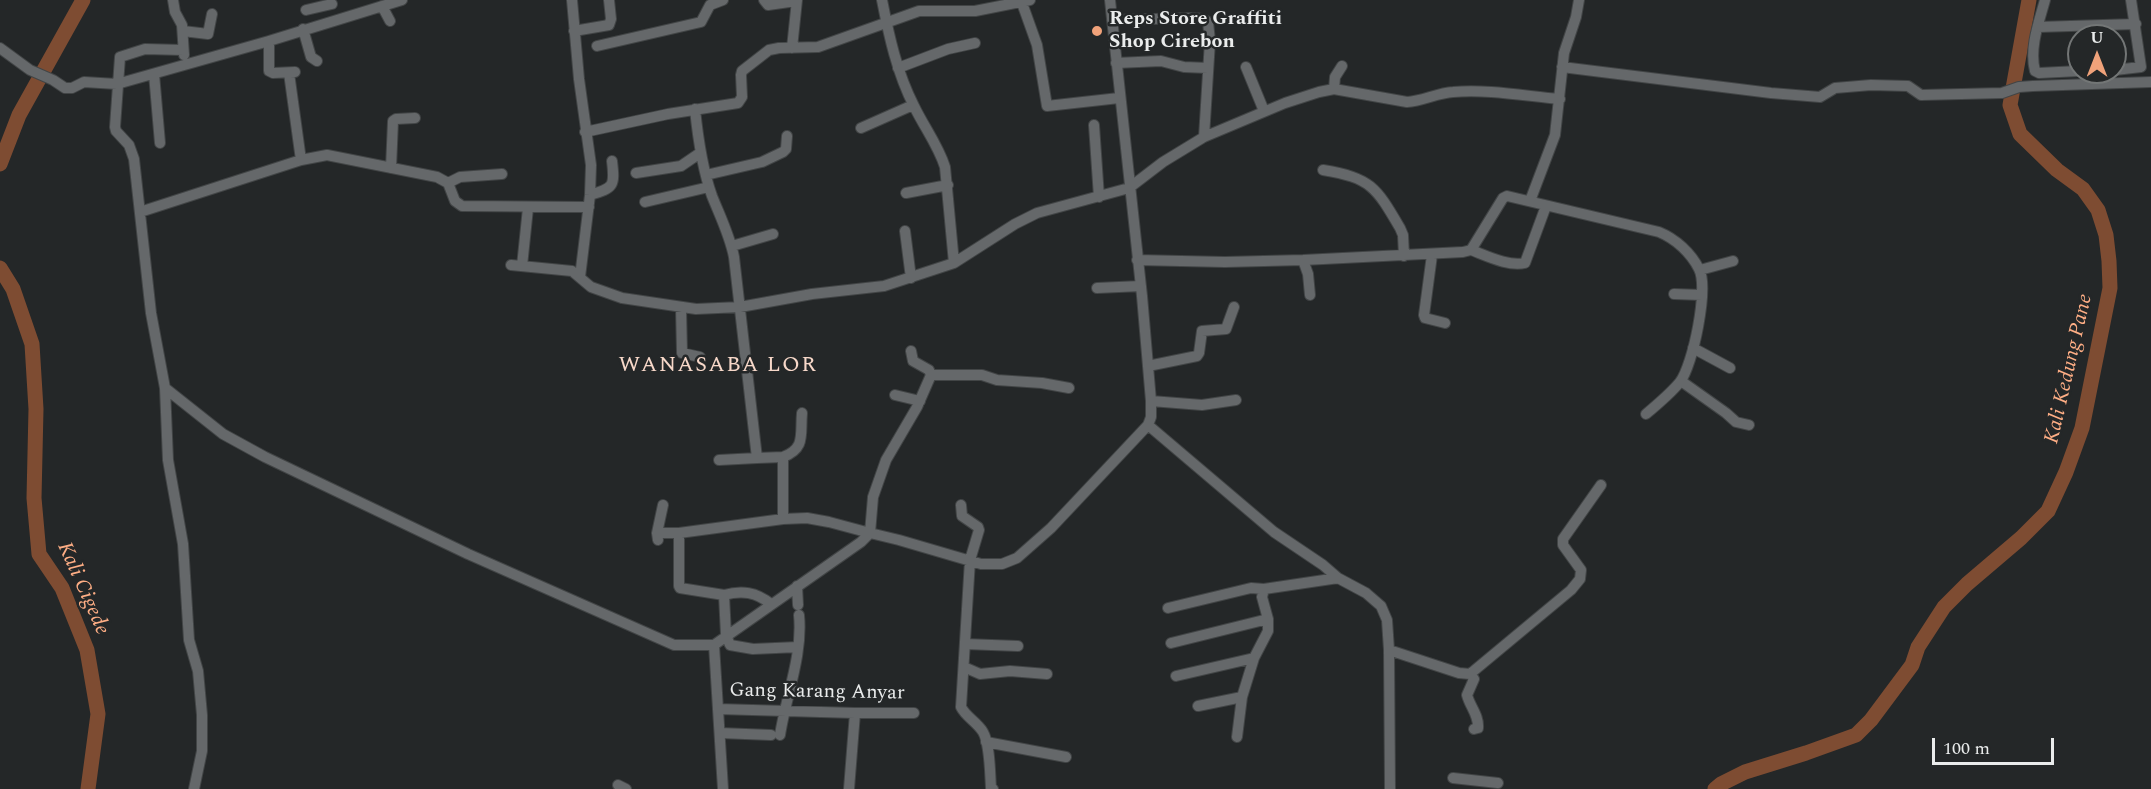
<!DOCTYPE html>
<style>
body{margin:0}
#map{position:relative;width:2151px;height:789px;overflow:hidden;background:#242728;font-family:Spectral,serif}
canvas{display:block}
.north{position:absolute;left:2067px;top:24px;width:60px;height:60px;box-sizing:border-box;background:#242728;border:2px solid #737676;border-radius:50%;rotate:0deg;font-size:16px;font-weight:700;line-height:24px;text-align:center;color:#eaecec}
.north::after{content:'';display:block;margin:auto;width:21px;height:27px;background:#f0a27a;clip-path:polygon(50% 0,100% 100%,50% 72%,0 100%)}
.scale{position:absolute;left:1932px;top:738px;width:122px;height:27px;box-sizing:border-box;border:3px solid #eaecec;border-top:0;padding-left:8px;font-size:18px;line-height:21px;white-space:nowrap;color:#eaecec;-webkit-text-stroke:4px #242728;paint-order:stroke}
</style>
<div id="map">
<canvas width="2151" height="789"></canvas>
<div class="north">U</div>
<div class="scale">100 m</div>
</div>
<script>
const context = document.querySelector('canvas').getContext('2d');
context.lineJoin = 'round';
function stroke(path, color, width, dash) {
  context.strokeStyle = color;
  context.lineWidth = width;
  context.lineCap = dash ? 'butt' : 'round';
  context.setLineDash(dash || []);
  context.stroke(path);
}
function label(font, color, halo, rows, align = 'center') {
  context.font = font + ' Spectral,serif';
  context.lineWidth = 5;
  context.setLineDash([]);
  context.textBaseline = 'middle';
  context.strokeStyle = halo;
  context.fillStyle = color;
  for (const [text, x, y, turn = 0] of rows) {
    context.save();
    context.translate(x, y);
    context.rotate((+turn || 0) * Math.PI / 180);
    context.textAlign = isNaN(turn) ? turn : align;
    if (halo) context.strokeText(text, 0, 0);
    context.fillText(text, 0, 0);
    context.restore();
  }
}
const river = new Path2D(`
 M0,164l19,-49 64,-115
 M0,268l13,21 19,55 4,65 -2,89 5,56 23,34 25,62 11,64 -10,75
 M1715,789l6,-5 24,-12 61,-19 50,-18 15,-15 41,-55 6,-18 26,-40 23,-23 54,-46 27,-27 18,-39 16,-44 28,-140 -1,-27 -3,-26 -8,-25 -15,-21 -26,-19 -37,-36 -10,-29 19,-105`);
const minor = new Path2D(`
 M173,0l2,12 7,13 2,30
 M572,0l7,79 12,86 -1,30 -10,82
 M764,0l4,5 28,-4
 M882,0c7,36 15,73 32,106 10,21 24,39 31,61l9,96
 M2045,0c-6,22 -16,48 -10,71l4,2 40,-2
 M1022,3l15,42 10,61 72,-8
 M382,6l8,15
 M306,10l26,-6
 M1112,20l81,-2 10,1 5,3 2,19 -6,96
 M2038,27l98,-3
 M303,29l8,28 6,4
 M183,31l25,3 4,-20
 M574,31l35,-6 2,-6 -2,-19
 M269,41v30l4,2 22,-1
 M597,46l104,-24 9,-17 13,-5
 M0,48l30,22 23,10 12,8h7l12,-6 33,2 152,-43 133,-41
 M792,48l5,-48
 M183,50l-38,-1 -25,8 -5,70 1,4 13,14 5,14 17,154 14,75 3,72 15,84 6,96 9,31 4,44v36l-8,38
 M1116,63l45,-2 23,6 24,1
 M1246,67l18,44
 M1562,67l209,26 49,4 15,-9 36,-3 37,1 13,9 81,-2 17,-6 14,-1 118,-4
 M898,68l50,-19 27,-6
 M2115,70l26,-3 -10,-67
 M289,73l12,87
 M154,74l6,69
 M1334,89l1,-12 7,-11
 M695,109c3,30 7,59 17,87 8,20 18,40 22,61l23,201 26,-1v62
 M1094,125l5,72
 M861,128l52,-23
 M585,132l83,-18 70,-11 4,-6 -1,-22 1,-4 27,-21 10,-2 39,-1 101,-36h56l55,-11
 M391,168l2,-47 3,-2 19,-1
 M1323,170c48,8 53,17 77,58l3,7 1,21
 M636,173l45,-7 19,-13
 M706,175l56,-13 21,-10 3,-3 1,-13
 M448,183l12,-6 42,-3
 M906,193l42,-8
 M590,195c24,-7 25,-9 22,-34
 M1530,201l25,-66 9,-82 12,-36 3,-17
 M645,202l64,-15
 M140,212l161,-52 26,-5 110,22 11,6 7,18 7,5 127,1
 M905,231l6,47
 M732,246l41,-12
 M1471,250c16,6 38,17 54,13l21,-57
 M1432,255l-8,60 1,3 20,5
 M1137,260l88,2 78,-2 160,-8 8,-2 32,-52 4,-2 152,36c17,7 32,21 40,37 10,19 -6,96 -19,113 -10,12 -22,22 -34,32
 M1303,260l5,14 2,21
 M511,265l61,6 19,16 31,11 74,11 44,-2 72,-13 72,-8 70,-23 61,-39 22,-11 92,-25 34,-26 41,-25 81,-34 34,-11 15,-3 73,13c16,-1 30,-9 46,-10 35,-3 72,4 107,7
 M522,266l6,-58
 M1700,270l33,-9
 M1097,288l44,-2
 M1674,294l28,1
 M681,308l1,45 18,4
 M1693,348l37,20
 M1148,366l49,-10 2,-3 3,-22 24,-2 8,-22
 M931,375h51l15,5 45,3 27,5
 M1681,381l45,32 10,9 13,3
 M165,388l58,46 42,23 203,97 206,91h40
 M895,395l25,6
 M1151,401l51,4 34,-5
 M1148,425l126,107 49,33 15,13 28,15 15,13 6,14 2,30 1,139
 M783,457c23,-9 17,-22 19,-44
 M719,460l38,-2
 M961,505l1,11 16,11 1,3 -9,30 -9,147c5,10 16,15 22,25 7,12 7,42 8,56l2,1
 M657,533l6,-28
 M679,533v53l1,2 44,7 2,40 4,10 23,4 45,-2
 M658,540l-1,-7h22l104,-14 24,-1 22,4 41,11 3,-36 13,-37 31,-53 14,-32 -2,-5 -16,-9 -2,-10
 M797,586l1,19
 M724,595c18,-5 32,-3 47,9
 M1168,608l83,-20 13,1
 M1171,643l97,-24
 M965,644l53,2
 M1389,650l70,23 11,1 6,-5 95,-79 9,-11 1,-9 -18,-25v-6l38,-54
 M964,667l16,7 30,-3 37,3
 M1470,674l4,5 -7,16c3,12 12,20 11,33l-4,1
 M1176,676l78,-18
 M1198,706l44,-9
 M718,709l137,4h59
 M720,733l51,2
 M780,735c6,-39 23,-80 19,-120
 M1237,737l5,-40 12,-39 14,-27v-12l-6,-22 2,-8 74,-11
 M986,742l80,15
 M1453,778l45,5
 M618,785l8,4
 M723,789l-9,-144 147,-103 9,-9 29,7 82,24h21l15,-6 34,-30 97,-103 3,-8v-16l-9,-105 -32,-296
 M849,789l6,-76`);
const markers = [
 [1097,31,6,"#f0a27a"]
];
const poiNames = [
 ["Reps Store Graffiti",1109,20],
 ["Shop Cirebon",1109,43]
];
const streetNames = [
 ["Gang Karang Anyar",817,693,1]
];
const waterNames = [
 ["Kali Kedung Pane",2070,369,-77],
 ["Kali Cigede",82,589,66]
];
const quarterNames = [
 ["WANASABA LOR",718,367]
];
stroke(river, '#7e4c32', 15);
stroke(minor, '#424546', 12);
stroke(minor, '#65686a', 10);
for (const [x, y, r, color] of markers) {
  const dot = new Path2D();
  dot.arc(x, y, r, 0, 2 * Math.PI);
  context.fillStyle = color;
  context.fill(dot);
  stroke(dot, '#242728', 2);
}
label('bold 20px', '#eaecec', '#242728', poiNames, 'left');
label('20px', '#eaecec', '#242728', streetNames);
label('italic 21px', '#feae85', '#242728', waterNames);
context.letterSpacing = '1.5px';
label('22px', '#f7d8c9', '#242728', quarterNames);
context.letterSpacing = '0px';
</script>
